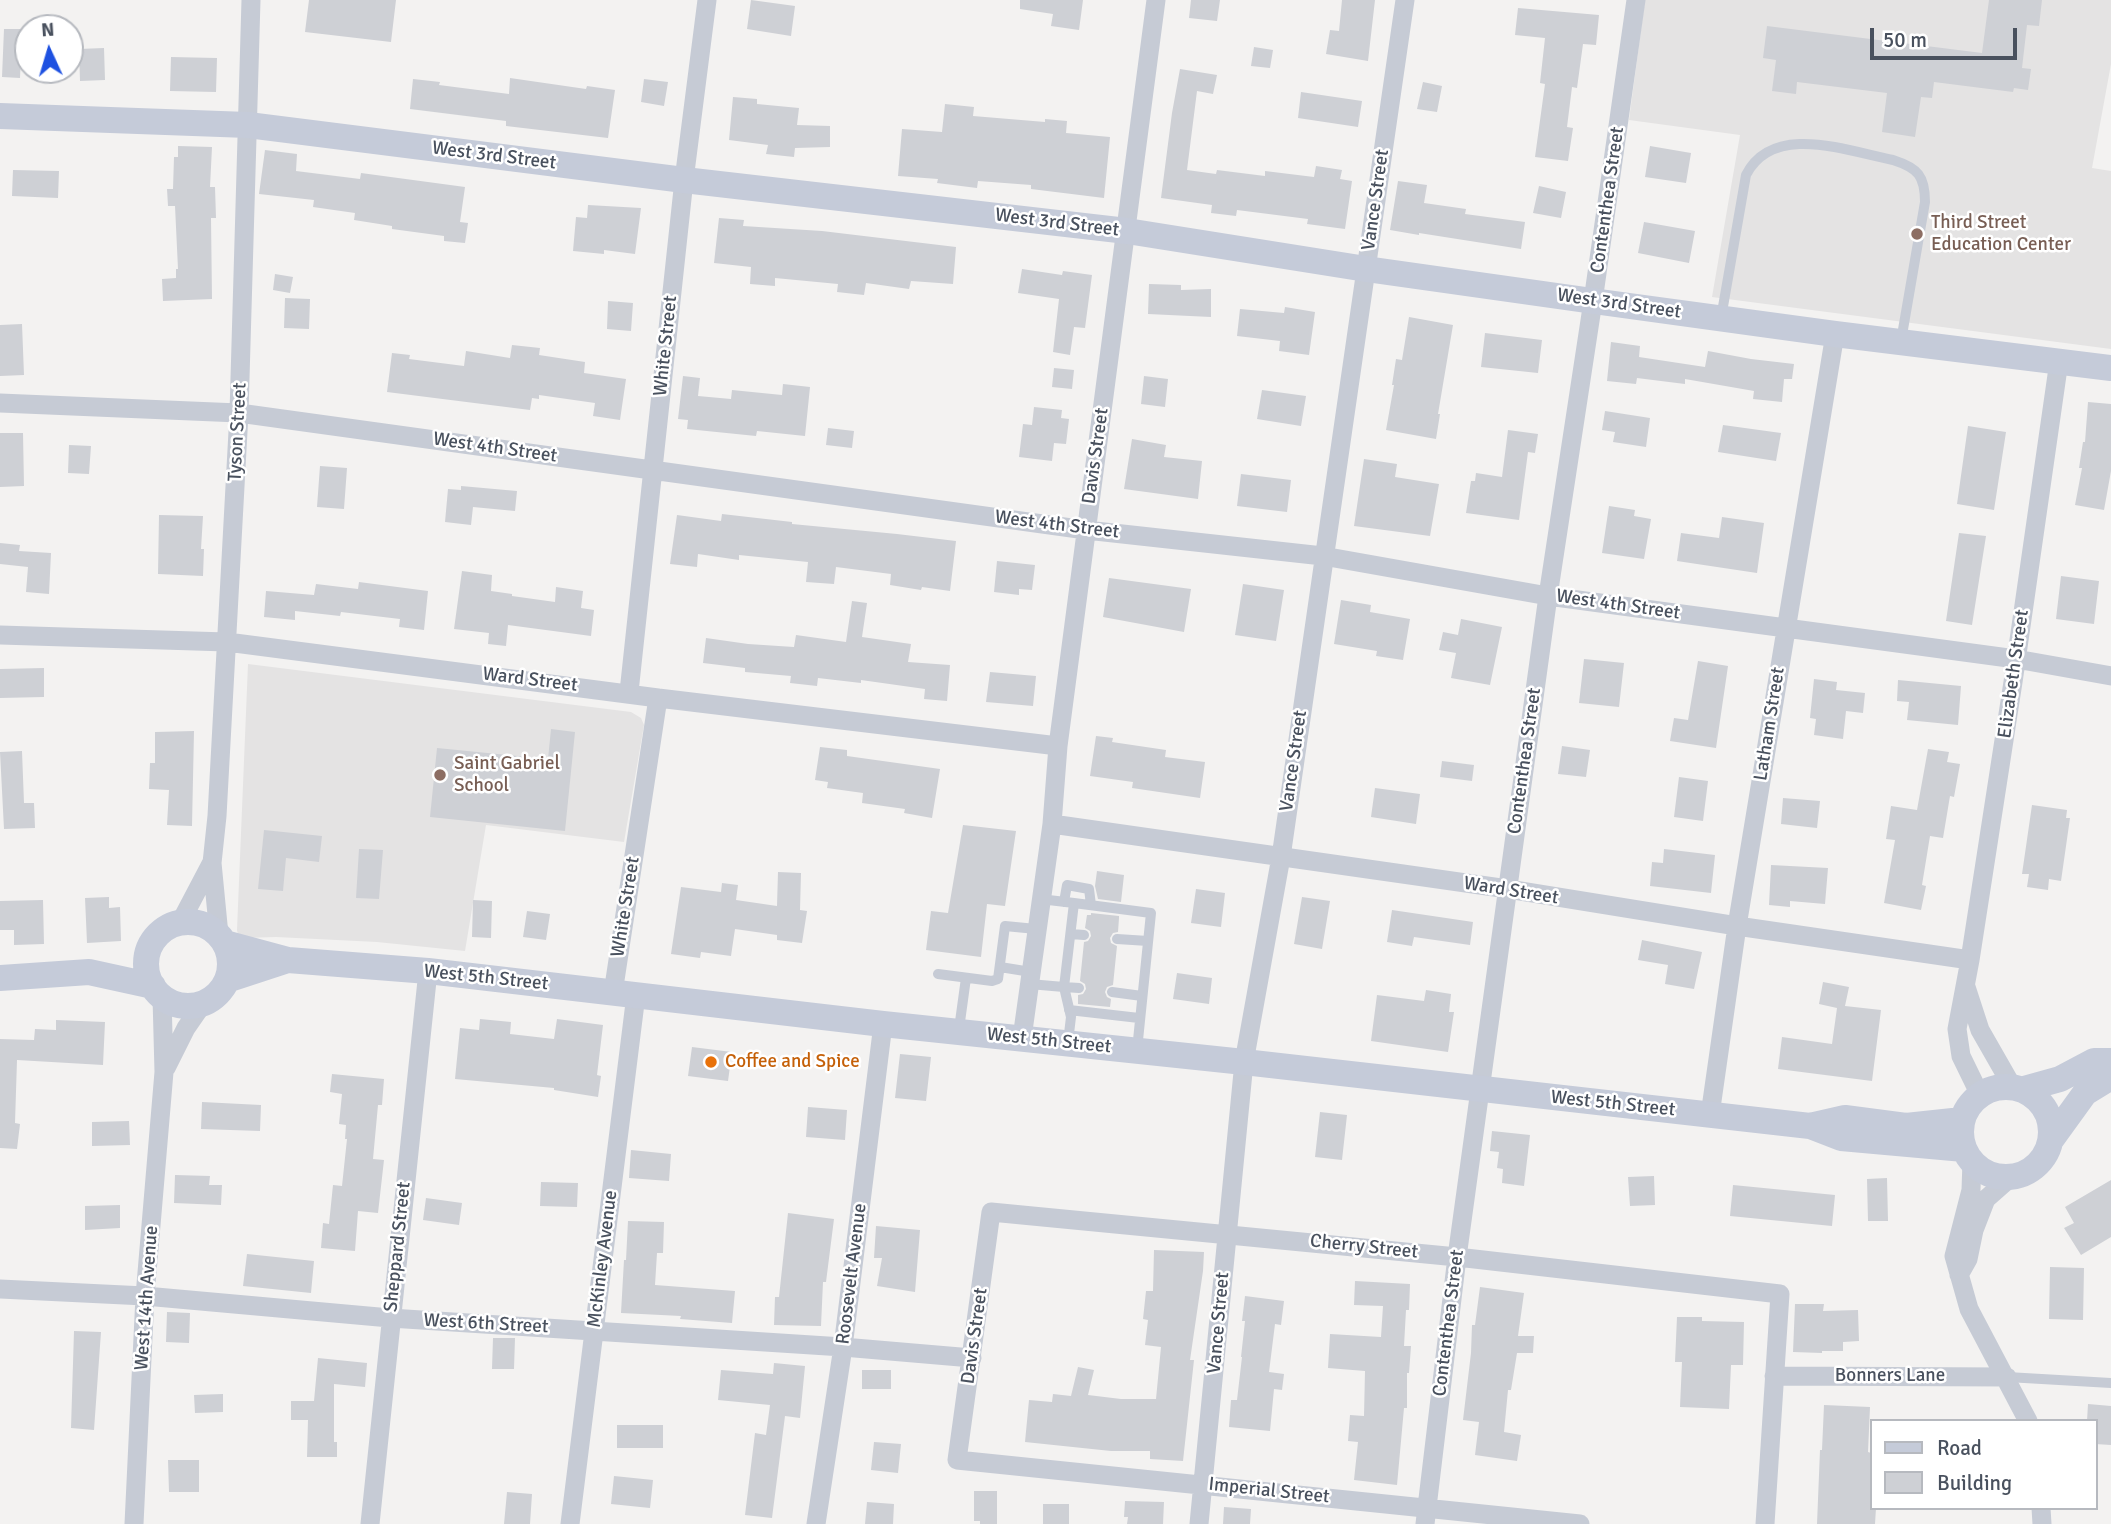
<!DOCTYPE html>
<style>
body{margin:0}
#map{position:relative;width:2111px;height:1524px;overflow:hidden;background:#f3f2f1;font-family:Signika,sans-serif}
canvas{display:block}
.legend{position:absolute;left:1870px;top:1419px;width:228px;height:91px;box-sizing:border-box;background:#fff;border:2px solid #b6b9bf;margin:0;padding:9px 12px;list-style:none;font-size:21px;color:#49515e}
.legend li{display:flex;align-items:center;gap:14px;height:35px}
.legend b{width:35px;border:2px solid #b6b9bf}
.north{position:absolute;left:14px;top:14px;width:70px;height:70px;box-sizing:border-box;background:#fff;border:2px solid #b6b9bf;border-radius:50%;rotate:356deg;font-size:19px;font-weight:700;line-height:28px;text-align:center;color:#49515e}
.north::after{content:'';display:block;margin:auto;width:24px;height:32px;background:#1e51e1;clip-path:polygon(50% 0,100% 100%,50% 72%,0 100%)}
.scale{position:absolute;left:1870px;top:28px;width:147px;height:32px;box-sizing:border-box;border:4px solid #49515e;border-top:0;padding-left:9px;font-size:21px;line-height:24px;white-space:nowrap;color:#49515e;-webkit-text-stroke:5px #fff;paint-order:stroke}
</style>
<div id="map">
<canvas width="2111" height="1524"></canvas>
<ul class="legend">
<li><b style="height:9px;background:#c5cbd9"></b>Road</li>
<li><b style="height:19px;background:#ced0d5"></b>Building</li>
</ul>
<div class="north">N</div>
<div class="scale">50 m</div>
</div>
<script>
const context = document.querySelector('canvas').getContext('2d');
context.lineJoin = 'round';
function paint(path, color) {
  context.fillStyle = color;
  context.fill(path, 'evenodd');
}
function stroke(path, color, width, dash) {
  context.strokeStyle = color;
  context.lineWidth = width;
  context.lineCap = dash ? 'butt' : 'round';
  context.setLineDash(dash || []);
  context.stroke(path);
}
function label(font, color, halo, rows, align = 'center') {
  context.font = font + ' Signika,sans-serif';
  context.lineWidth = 5;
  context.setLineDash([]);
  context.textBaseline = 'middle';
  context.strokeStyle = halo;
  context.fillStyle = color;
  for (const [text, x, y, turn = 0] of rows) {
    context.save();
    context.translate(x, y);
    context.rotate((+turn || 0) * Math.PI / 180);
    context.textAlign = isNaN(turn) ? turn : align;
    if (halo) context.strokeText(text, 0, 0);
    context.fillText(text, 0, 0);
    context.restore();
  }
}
const education = new Path2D(`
 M1645,0h466v64l-19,104 19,3v178l-399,-52 28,-162 -111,-15z
 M248,664l383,48 10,6 3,7 -20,117 -138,-17 -21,126 -88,-9 -101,-5 -33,1 -5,-3 -1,-5z`);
const building = new Path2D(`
 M309,0h87l-5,42 -86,-10z
 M751,0l44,6 -4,30 -44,-7z
 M1020,0h63l-4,30 -28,-4 2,-12 -33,-5z
 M1191,0h29l-3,21 -28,-3z
 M1342,0h33l-7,61 -42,-7 4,-24 9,1z
 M1989,0h53l-3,26 -12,-1 -5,43 9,1 -3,21 -14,-2 -1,4 -79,-10 -2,16 -11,-1 -6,40 -33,-5 5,-39 -90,-11 -1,12 -24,-3 4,-31 -13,-2 4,-32 215,27z
 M1518,8l81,7 -3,30 -13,-1 -6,44 -5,-1 -5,40 6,1 -5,33 -33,-4 10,-73 -5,-1 5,-45 -30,-3z
 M4,29h18l-2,49 -18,-1z
 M1254,47l19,3 -3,18 -19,-2z
 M104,48l1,32 -25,1 -1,-32z
 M171,57l46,1 -1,34 -46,-1z
 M1180,69l37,6 -4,19 -16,-3 -10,79 29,4 1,-4 48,6v-5l49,6 2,-11 26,4 -2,9 12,2 -7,48 -38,-5 1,-5 -71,-9 -1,6 -25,-3 1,-8 -51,-7 11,-85z
 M510,78l76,11 1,-3 28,4 -7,48 -102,-12v-5l-96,-12 3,-30 27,3 -1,3 70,9z
 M644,79l24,3 -4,24 -23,-4z
 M1423,82l19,4 -5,26 -20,-3z
 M1301,92l61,9 -4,26 -60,-9z
 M733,97l24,2v5l42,4 -2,17 33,1v21l-35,1 -1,9 -28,-3 2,-9 -39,-5z
 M945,104l29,3 -1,9 72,6v-3l22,2 -1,12 44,4 -6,61 -73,-9v-4l-53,-4 -1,7 -40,-5 1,-4 -40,-3 4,-47 40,3z
 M178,146l34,1 -2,40h5l1,31h-5l1,81 -49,2 -1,-22 14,-1v-9h2l-3,-63h-7l-1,-17h6l1,-32h4z
 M1650,146l41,7 -5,30 -41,-6z
 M265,150l32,4 -1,17 64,8 1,-6 104,14 -5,35 8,1 -3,20 -21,-2v-5l-52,-7v-3l-38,-6 1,-7 -42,-6 1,-7 -55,-6z
 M13,170l46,1 -1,27 -46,-2z
 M1398,181l29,4 -3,18 42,6 -1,5 60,8 -4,27 -102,-16v2l-29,-5z
 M1539,186l27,6 -5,26 -28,-5z
 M588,205l53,3 -6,46 -31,-4v4l-31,-3 3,-34 11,1z
 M719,218l25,2 -1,6 79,5 134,16 -3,37 -42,-3 -2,8 -43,-6 -2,12 -27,-3 1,-8 -63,-6v8l-25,-2 1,-17 -37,-4z
 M1644,222l51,9 -6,32 -51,-10z
 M1022,269l40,6 1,-4 29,4 -7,53 -11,-1 -4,28 -17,-3 6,-53 -41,-6z
 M275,274l18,3 -3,16 -17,-3z
 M1149,284l32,1v5l30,-1v28l-63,-3z
 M285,298l25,1 -1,30 -25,-1z
 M608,301l25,2 -2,28 -24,-2z
 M1285,307l30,5 -6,43 -30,-4 1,-10 -43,-5 3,-27 44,4z
 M1409,317l44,8 -15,89h2l-4,25 -50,-9 8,-45h-2l4,-26 6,1z
 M22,324l2,51 -24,1v-51z
 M1485,333l57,7 -4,33 -57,-6z
 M1611,342l29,4 -1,11 66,10 3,-16 43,8 43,5 -2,15h-8l-2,23 -29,-3 1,-8 -69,-12v5l-48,-6 -1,6 -29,-3z
 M512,345l28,3 -1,7 46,7 -1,11 42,6 -6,41 -27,-4 2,-13 -56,-8v4l-7,-1 -2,12 -143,-18 5,-39 18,2 -1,4 55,7 2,-15 44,7z
 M1054,368l20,2 -2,19 -20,-2z
 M683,376l17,2 -2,18 33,3 1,-9 50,5 1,-11 27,3 -5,49 -48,-5 -1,5 -69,-7 1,-9 -10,-1z
 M1144,376l24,3 -3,28 -24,-3z
 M1262,390l44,6 -5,30 -44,-7z
 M2088,402l23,2v67l-7,39 -29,-5 7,-37h-3l4,-26h2z
 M1034,407l28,3 -1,8 8,1 -3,25 -12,-1 -2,18 -33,-4 4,-33 9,1z
 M1605,411l45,7 -4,29 -33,-5 2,-10 -13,-2z
 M1723,425l58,8 -5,28 -58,-9z
 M1968,426l38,6 -12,78 -37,-6z
 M828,428l26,3 -2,17 -26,-3z
 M1508,430l30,4 -3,19 -7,-1 -9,68 -53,-7 5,-32h4l1,-8 26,4z
 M0,433h23l1,53 -24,1z
 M1132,439l34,6 -2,12 38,4 -4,38 -74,-10z
 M69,445l22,1 -2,28 -21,-1z
 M1364,459l33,5 -2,13 44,7 -9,52 -76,-10z
 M320,466l27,2 -3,41 -27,-2z
 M1241,474l50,6 -4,32 -50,-6z
 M461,486l56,5 -2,20 -42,-4 -2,18 -26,-3 3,-33 13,1z
 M1609,506l26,4 -1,6 17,3 -7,40 -42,-6z
 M722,514l70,8v2l105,10 59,7 -6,50 -28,-4 -1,3 -31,-5 1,-11 -55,-7 -2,17 -28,-2 2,-20 -69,-7v5l-41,-6 -1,13 -27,-3 7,-49 44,6z
 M159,515l44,1 -2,33h3l-1,27 -45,-2z
 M1722,517l42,6 -7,50 -80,-12 4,-28 38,5z
 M1959,533l27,3 -14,89 -26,-4z
 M0,543l20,2 -1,6 32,2 -2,41 -23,-2 2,-25 -28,-3z
 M997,561l38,4 -3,25 -13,-1v6l-25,-3z
 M462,571l30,4 -1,16 21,3v2l43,6 1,-15 27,4 -2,17 13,2 -3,26 -83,-11 -2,21 -18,-2 1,-11 -35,-4z
 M2061,576l38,5 -5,43 -38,-5z
 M1109,578l82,11 -7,43 -81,-15z
 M359,582l69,9 -4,39 -25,-3 1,-8 -59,-7 -1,4 -45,-5v9l-31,-3 2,-26 48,4 2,-11 42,5z
 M1243,584l41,6 -8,51 -41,-6z
 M1341,600l30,5 -1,7 40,7 -7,41 -27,-4 1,-5 -43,-7z
 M852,601l15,2 -5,34 49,7 -3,18 42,3 -3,36 -23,-2 1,-10 -64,-9v3l-43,-5 -1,8 -27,-3 1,-7 -46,-4v-4l-42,-5 3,-25 42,6 46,3 2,-12 50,7z
 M1461,619l41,8 -12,58 -39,-7 5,-25 -17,-3 4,-18 15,3z
 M1584,659l40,4 -5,44 -40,-4z
 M1698,661l30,5 -12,82 -46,-7 4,-23 14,2z
 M44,668v29l-44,1v-29z
 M990,672l46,4 -3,30 -47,-4z
 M1814,679l23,3 -1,8 29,3 -2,20 -17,-2 -3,28 -29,-4 2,-16 -6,-1z
 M1898,680l63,6 -3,39 -51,-5 2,-18 -12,-1z
 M551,729l24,3 -10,99 -135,-14 7,-69 111,11z
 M194,731l-2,95 -25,-1 2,-35 -20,-1 1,-26h5v-31z
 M1096,736l17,2 -1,4 54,8 -1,7 40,5 -5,36 -68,-10 1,-6 -43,-6z
 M1562,746l28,4 -4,27 -28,-3z
 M820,747l27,3v6l93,13 -8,49 -28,-5 1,-4 -43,-6 1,-10 -36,-5 1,-6 -13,-2z
 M1928,749l21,3 -2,10 13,2 -6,33 -4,-1 -7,42 -13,-2 -8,49 4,1 -5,24 -37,-7 11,-63 -9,-1 5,-33 26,4z
 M22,751l2,52h10l1,25 -31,1 -4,-77z
 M1442,761l32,4 -2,16 -32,-4z
 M1679,777l29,4 -5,40 -29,-4z
 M1375,788l45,6 -4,30 -45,-7z
 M1783,798l37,3 -3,27 -36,-4z
 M2032,805l35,5 -1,8h4l-9,63 -12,-2 -1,11 -21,-3 2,-13h-7z
 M963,825l53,6 -11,75 -18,-2 -6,53 -55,-7 5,-39 17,2z
 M264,830l58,6 -3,26 -33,-4 -3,33 -25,-2z
 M359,849l24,1 -4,49 -23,-1z
 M1664,849l51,6 -4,38 -61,-7 2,-24 11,1z
 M1771,865l57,3 -3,36 -35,-3v6l-21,-2z
 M1097,871l27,4 -3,27 -23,-3 -3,-13z
 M778,872l23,1 -1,37 7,1 -5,32 -25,-3v-5l-42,-6 -4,27 -30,-4 -1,6 -29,-4 10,-67 40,5 1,-9 16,2 -2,15 41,6z
 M1196,889l29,4 -4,34 -30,-4z
 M109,897v11l11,-1 1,34 -34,2 -2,-45z
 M1302,897l28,4 -8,48 -28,-5z
 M43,900l1,44 -30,1v-15h-14v-29z
 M473,900l19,1 -1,37 -19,-1z
 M1392,910l81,12 -3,23 -56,-8 -2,9 -25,-4z
 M527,911l23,3 -4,26 -23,-3z
 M1091,913l28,3v2l-1,14 -5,1 -3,5 1,5 6,3 -4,39 -6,2 -2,5 2,5 4,2 -1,8 -32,-3v-9l5,-1 3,-5 -1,-5 -5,-3 4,-39 4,-1 3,-5 -1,-5 -5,-3 2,-13h4z
 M1642,940l60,12 -8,37 -29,-5 3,-19 -30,-5z
 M1177,973l35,5 -3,26 -36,-5z
 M1823,982l26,5 -4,19 36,4 -9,71 -94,-12 4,-32 50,7 5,-36 -18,-4z
 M1426,990l25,4 -2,18h5l-6,40 -77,-11 6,-46 47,6z
 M480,1019l31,3 -1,12 44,5 3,-20 46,6 -6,50 4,1 -3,21 -44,-7v-2l-99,-9 5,-51 19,2z
 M56,1020l49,2 -2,43 -86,-5 -2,63 5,1 -3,25 -17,-1v-109l34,1 1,-11 21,1z
 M692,1047l40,5 -4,29 -40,-5z
 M900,1054l31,3 -5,44 -31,-3z
 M332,1074l52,5 -2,26h-4l-5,54 11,1 -6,53 -20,-2 -3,40 -34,-3 2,-25 6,1 4,-39 9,1 5,-47h-2l1,-14 -7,-1 3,-30 -12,-2z
 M202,1102l59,3 -1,26 -59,-2z
 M808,1107l39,3 -2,30 -39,-3z
 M1320,1112l27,3 -5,45 -27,-3z
 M129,1121l1,24 -38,1v-24z
 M1492,1131l38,4 -6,51 -22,-3 1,-14 -6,-1 2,-16 -9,-1z
 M631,1150l40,4 -2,27 -40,-3z
 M175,1175l35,1 -1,9h13l-1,20 -47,-2z
 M1654,1176l1,29 -25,1 -2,-29z
 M1887,1178l1,43h-20l-1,-42z
 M2111,1180v57l-30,18 -17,-27 10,-5 -9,-16z
 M541,1182l37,1 -1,24 -37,-1z
 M1733,1185l102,10 -3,31 -102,-10z
 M426,1198l36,5 -3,22 -36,-5z
 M120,1205v23l-35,2v-24z
 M788,1213l46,6 -8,63h-3l-2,44 -47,-1 1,-28h4z
 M628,1221l36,1 -1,31h-6l-2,32 80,6 -3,32 -52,-4 1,-3 -60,-3 3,-53h2z
 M876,1226l44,4 -5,62 -38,-6 5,-28h-8z
 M1154,1250l50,2 -1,19 -13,89h4l-11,101 -33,-2v-8h-39l-86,-9 4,-42 23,2 1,-8 18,2 7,-29 16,3 -6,25 33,4h35l5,-52 -16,-2 3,-25 -5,-1 3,-28h7z
 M247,1254l67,7 -3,32 -68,-7z
 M2050,1267l34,1 -1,52 -34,-1z
 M1355,1281l55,3 -1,26h-3l-2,36h7l-2,27h-2v35h-3l-7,77 -43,-5 4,-38 -10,-1 2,-26 14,1 1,-45 -37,-3 2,-34 51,3 2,-31 -29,-1z
 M1480,1287l44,6 -6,43h16l-1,17h-16l-6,37h-3l-4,42 17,3 -4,26 -42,-6 4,-33 -16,-2 8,-67 1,-28h3z
 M1245,1296l39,5 -3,24 -6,-1 -6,48 15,2 -2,16 -8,-1 -4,42 -41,-4 2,-27h6l5,-43h-1l4,-36h-3z
 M1795,1304h29l-1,7 35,-1 1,31 -16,1v9h-21v2l-29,-1z
 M167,1312l23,1 -1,30 -23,-1z
 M1677,1317h25v4l42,1 -1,43h-12l-2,44 -49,-2 2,-45h-7z
 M74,1331l27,1 -7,98 -23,-2z
 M493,1338h22l-1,31h-22z
 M318,1358l49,5 -2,24 -31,-3v58h3v15h-30l1,-37h-17v-19h23z
 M774,1363l31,3 -5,52 -15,-2 -13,102 -27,-3 10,-82 11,2 4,-30 -52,-5 3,-30 52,4z
 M862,1370h29v19h-29z
 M223,1394v18l-28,1 -1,-18z
 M2088,1404l23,2v39l-16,-1v-23h-8z
 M1824,1405l46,2 -2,45 3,1v55h5l-1,16h-58l3,-74h2z
 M617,1425h46v23h-46z
 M874,1442l27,2 -3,29 -27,-3z
 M168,1460h31v32h-30z
 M614,1476l39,4 -3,28 -39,-4z
 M974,1491h23v33h-17v-3h-6z
 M507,1492l25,2 -2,30h-26z
 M1125,1501l39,1 -1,22h-36l1,-7h-4z
 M867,1502l27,2 -1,20h-28z
 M1043,1504h26v20h-26z
 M1224,1507l27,2 -1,15h-27z`);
const lane = new Path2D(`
 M1721,318l25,-143c27,-53 101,-24 147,-15 25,8 32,16 32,42l-24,139
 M1064,902l3,-17 22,4 2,16
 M1074,903l77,10 -14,137
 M1071,934l13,1
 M1117,939l31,2
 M1000,967l31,5
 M938,974l54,7 6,-2 7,-53 31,3
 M1029,984l35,3 10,-84 -34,-4
 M1112,992l30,4
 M1069,1010l70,8
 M959,1029l7,-51
 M1068,1042l3,-25 -7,-30 15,1
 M2007,1377l104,6`);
const street = new Path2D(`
 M0,403l239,10 847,117 237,26 225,40 468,63 95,17
 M0,635l227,7 431,56 400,48
 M629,692l55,-512 23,-180
 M1052,824l456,65 229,37 233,34
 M180,923l31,-59
 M219,935l-7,-72 5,-47 22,-403 12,-413
 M1966,987l14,43 32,56
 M613,993l45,-295
 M1022,1038l30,-214 6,-78 98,-746
 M166,1068l20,-40 18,-26
 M1980,1095l-19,-39 -4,-27 13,-69 43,-278 46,-321
 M1710,1115l27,-189 98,-592
 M1972,1161l-1,29 -17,66 15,53 59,112
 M1959,1275l9,-16 6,-29 12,-31 25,-22
 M0,1289l145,7 245,22 453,29 129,11
 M1774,1376l233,1
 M2041,1508l1,16
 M134,1524l11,-228 19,-224 -2,-75
 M370,1524l58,-553
 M570,1524l66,-529
 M816,1524l27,-177 40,-323
 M1199,1524l45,-462 37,-205 124,-857
 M1425,1524l32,-267 91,-661 45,-295 43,-301
 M1580,1524l-623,-64 34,-248 466,45 323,37 -15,230`);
const secondary = new Path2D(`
 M0,116l248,9 436,55 443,51 239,38 227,32 242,33 276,34
 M146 964a42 42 0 1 1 84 0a42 42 0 1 1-84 0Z
 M225,943l63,17 140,11 455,53 361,38 566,64 31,12 123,11
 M0,978l89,-6 64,14
 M227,980l61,-20
 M1961 1132a45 45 0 1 1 90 0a45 45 0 1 1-90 0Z
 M2024,1089l36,-10 34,-18h17
 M1810,1126l35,-8 61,8 56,-6
 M2051,1140l34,-47 26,-16`);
const markers = [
 [1917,234,7,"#8d6e63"],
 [440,775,7,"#8d6e63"],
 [711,1062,7,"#e8710a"]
];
const streetNames = [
 ["West 3rd Street",494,156,7],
 ["Vance Street",1376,200,-82],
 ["Contenthea Street",1608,200,-82],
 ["West 3rd Street",1057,223,7],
 ["West 3rd Street",1619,304,8],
 ["White Street",666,346,-84],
 ["Tyson Street",238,432,-87],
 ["West 4th Street",495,448,8],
 ["Davis Street",1096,456,-82],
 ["West 4th Street",1057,525,7],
 ["West 4th Street",1618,605,8],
 ["Elizabeth Street",2014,674,-82],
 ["Ward Street",530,680,7],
 ["Latham Street",1770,724,-81],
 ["Vance Street",1294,761,-82],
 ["Contenthea Street",1525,761,-82],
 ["Ward Street",1511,891,9],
 ["White Street",626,907,-81],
 ["West 5th Street",486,978,6],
 ["West 5th Street",1049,1041,6],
 ["West 5th Street",1613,1104,6],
 ["Sheppard Street",398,1247,-84],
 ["Cherry Street",1364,1247,6],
 ["McKinley Avenue",603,1259,-83],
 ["Roosevelt Avenue",852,1274,-83],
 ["West 14th Avenue",147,1298,-86],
 ["Vance Street",1219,1323,-85],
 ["Contenthea Street",1449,1323,-83],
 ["West 6th Street",486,1324,3],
 ["Davis Street",975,1336,-82],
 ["Bonners Lane",1890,1376],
 ["Imperial Street",1269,1491,6]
];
const educationNames = [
 ["Third Street",1931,223],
 ["Education Center",1931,245],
 ["Saint Gabriel",454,764],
 ["School",454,786]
];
const foodNames = [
 ["Coffee and Spice",725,1062]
];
paint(education, '#e4e3e3');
paint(building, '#ced0d5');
stroke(lane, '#c6cbd5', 10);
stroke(street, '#c6cbd5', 19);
stroke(secondary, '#c5cbd9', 26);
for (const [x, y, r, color] of markers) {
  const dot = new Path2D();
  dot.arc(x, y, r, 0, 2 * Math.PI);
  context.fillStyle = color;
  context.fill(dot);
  stroke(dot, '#fff', 2.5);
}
label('19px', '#49515e', '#fff', streetNames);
label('19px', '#785e54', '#fff', educationNames, 'left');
label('19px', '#c56008', '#fff', foodNames, 'left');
</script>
